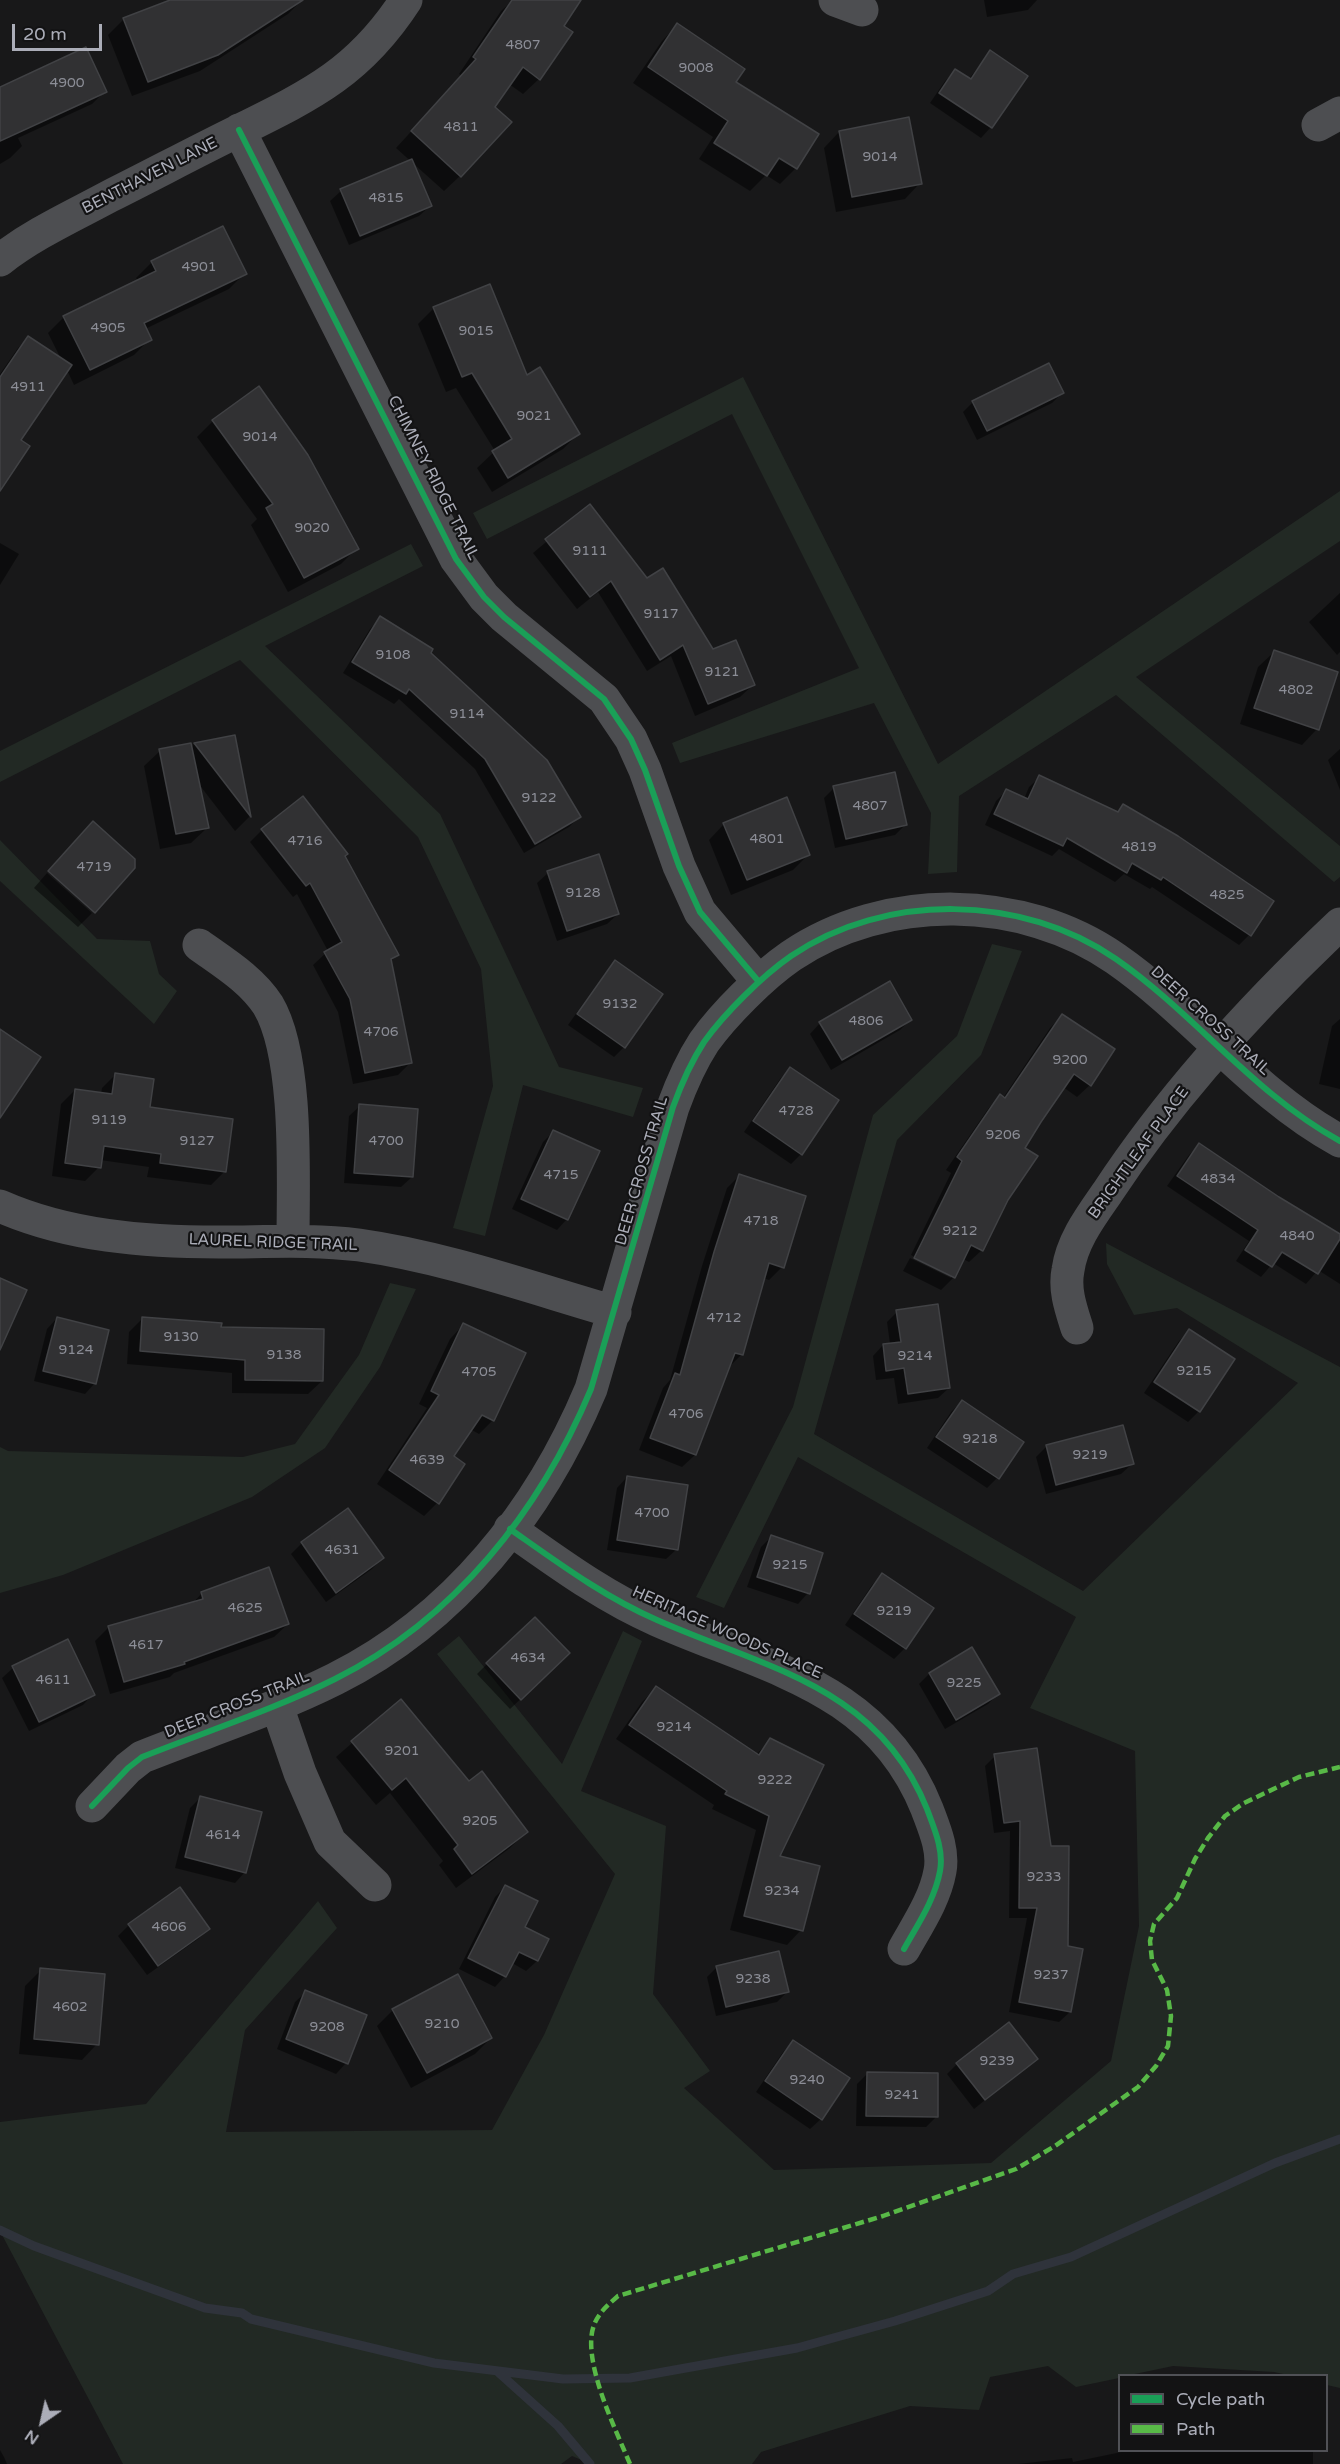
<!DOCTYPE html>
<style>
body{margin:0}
#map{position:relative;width:1340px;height:2464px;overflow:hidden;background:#181819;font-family:"Varela Round",sans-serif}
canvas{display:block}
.legend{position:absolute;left:1118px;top:2374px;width:210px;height:78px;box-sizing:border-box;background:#131314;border:2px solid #505156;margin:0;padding:8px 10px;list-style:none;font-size:18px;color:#abadb8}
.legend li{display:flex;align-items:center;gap:12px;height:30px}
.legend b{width:30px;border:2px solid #505156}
.north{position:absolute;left:12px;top:2392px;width:60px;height:60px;-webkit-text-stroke:4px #131314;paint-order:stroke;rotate:214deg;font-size:16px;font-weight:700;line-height:24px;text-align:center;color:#abadb8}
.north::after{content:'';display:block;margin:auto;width:21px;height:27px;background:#abadb8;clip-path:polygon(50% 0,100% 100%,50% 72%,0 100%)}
.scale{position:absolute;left:12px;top:24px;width:90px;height:27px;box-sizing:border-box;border:3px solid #abadb8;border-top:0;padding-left:8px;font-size:18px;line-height:21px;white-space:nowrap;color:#abadb8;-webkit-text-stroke:4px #131314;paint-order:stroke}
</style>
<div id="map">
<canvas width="1340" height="2464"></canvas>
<ul class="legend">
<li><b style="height:8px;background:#1a9f57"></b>Cycle path</li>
<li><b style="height:8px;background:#58b947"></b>Path</li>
</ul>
<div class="north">N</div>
<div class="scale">20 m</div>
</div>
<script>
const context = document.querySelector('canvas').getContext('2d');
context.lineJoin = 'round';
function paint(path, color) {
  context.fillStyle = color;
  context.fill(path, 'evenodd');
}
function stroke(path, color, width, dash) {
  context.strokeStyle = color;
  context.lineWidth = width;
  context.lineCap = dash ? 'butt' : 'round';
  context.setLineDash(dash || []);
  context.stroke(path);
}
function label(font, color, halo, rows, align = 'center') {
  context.font = font + ' "Varela Round",sans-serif';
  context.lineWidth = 4.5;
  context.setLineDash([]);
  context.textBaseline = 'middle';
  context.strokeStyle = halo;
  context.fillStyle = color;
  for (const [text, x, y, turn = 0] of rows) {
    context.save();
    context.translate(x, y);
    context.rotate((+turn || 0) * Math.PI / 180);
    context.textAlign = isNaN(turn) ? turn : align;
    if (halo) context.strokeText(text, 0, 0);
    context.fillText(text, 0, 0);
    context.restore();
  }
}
const green = new Path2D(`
 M743,377l195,387 402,-273v50l-204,136 204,169v31l-6,5 -218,-187 -157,101 -2,76 -29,2 3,-61 -57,-110 -194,60 -8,-20 187,-75 -127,-254 -245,125 -14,-26z
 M411,544l12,22 -158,80 175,168 119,253 84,21 -10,29 -110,-32 -38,151 -32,-8 40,-142 -12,-117 -63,-132 -178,-177 -240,122v-31z
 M0,840l97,99 53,2 9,33 18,17 -23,33 -154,-143z
 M992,944l30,7 -41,104 -84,85 -83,294 269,157 215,-208 -121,-75 -43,7 -27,-51 -1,-21 234,124v1021l-13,-3 -1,-9 -38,-1 -14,-3 -101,-6 -43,9 -10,1 -1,2 -43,9 -28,-21 -58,11 -11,33 -69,-4 -149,46 -9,12h-161l-19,-8 -11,8h-438l-123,-233v-109l146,-18 172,-203 19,27 -92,102 -19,102 266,-2 52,-95 71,-161 -178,-220 22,-18 103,128 61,-133 19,10 -61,150 85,35 -13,168 57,77 -26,17 90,82 217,-7 120,-102 28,-135 -4,-175 -105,-43 46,-91 -278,-160 -74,151 -28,-11 97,-190 80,-292 84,-79z
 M390,1283l26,6 -36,78 -55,81 -73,49 -189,78 -63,18v-146l8,4 235,6 52,-13 64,-89z`);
const shadow = new Path2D(`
 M174,0h128l-14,14 -88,57 -68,25 -24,-61 16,-16z
 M513,0h67l-18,26 -23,53 -16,15 -14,-10 -16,23 -33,69 -16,15 -48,-43 66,-72 -3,-2 42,-63z
 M984,0h53l-9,10 -41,7z
 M677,25l57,57 83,52 -21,34 -16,16 -14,-9 -16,16 -51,-32 14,-22 -80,-54 29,-42z
 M990,52l36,24 -35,51 -10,11 -51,-35 15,-22 10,-10 13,9z
 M0,88l105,3 -13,13 -74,34 4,8 -12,12 -10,6z
 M839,132l81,51 -15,16 -69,13 -12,-64z
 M411,161l19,45 -11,10 -70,29 -19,-44 11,-10z
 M223,228l22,45 -16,16 -84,40 5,10 -16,16 -60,30 -7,-15 -48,70 -19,48v-114l18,-26 10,-10 34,23 -14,-28 16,-16 74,-36 -2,-3 16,-16z
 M434,308l92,69 52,57 -15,15 -71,43 -15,-24 18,-17 -39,-63 -10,4 -28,-68z
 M1062,393l-10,10 -75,37 -14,-28 10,-10z
 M213,421l144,127 -16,16 -53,28 -37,-67 6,-6 -60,-82z
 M589,506l58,74 66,71 40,34 -13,12 -45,19 -24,-60 -24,15 -49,-79 -21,17 -44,-56z
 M0,543l19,11 -19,31z
 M1340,593v59l-3,3 -28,-33z
 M380,618l49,35 150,164 -10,10 -45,26 -49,-84 -76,-70 -5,5 -51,-31 27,-44z
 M1274,652l43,77 -15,16 -62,-21 18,-57z
 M234,736l16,80 -15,15 -37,-48 9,45 -16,15 -31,6 -16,-83 16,-15 31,-3 3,-4z
 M1340,749v41l-12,-30z
 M1040,777l77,36 6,-7 126,129 -10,10 -87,-58 -2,2 -26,-15 -9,8 -56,-33 -7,7 -67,-31 11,-24 10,-10 18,8 5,-12z
 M834,788l71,37 -10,10 -60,13 -11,-50z
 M724,824l85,30 -16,16 -62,25 -22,-55z
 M262,830l82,26 53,99 -7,7 20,101 -12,12 -45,9 -15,-72 -25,-47 15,-14 -31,-57 -4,3 -43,-55z
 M47,873l45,40 -14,14 -44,-39z
 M548,873l70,41 -11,10 -50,17 -20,-58z
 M615,962l9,85 -10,10 -46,-32 37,-52z
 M1062,1016l28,69 -13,12 -14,-10 -40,61 -16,51 -25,51 -13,12 -6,-3 -9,18 -13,13 -38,-19 7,-13 41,20v-3l-40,-20 40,-82 -5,-3 42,-61 12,-13 3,2 47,-70z
 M1340,1019v70l-21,-5 13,-58z
 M910,1020l-10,10 -69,40 -21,-36 10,-11z
 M790,1069l11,85 -10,10 -47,-32 36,-53z
 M115,1075l33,33 84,12 -8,52 -13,13 -64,-8 2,-10 -49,-7 -1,7 -14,14 -33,-5 9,-72 14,-14 26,4 1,-6z
 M360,1106l52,71 -11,10 -57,-4 5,-67z
 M553,1132l14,87 -10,11 -45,-21 31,-67z
 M1199,1145l80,53 61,38v48l-22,-14 -12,14 -33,-21 -12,14 -25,-16 13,-20 -82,-55 22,-31z
 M739,1176l43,91 -13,13 -6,-2 -21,76 -13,13 -34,88 -13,12 -43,-17 24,-62 7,-8 32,-114 25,-78z
 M897,1312l52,76 -11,10 -40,6 -4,-26 -18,2 -3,-24 10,-11 7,-1 -3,-22z
 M57,1318l38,65 -10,11 -51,-13 13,-52z
 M143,1318l179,63 -14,13 -76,-1v-20l-105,-9 2,-32z
 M463,1325l30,95 -14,14 -9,-5 -18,28 -15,46 -13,13 -47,-32 50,-76 -8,-4 31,-65z
 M1189,1331l44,28 -35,53 -10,10 -44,-29 35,-52z
 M962,1401l60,41 -25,36 -10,10 -60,-40 24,-36z
 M1122,1427l10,37 -11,10 -75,20 -10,-37 10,-10z
 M627,1477l50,72 -11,10 -59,-9 10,-62z
 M347,1510l35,48 -10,11 -46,33 -35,-48 10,-10z
 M771,1537l37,56 -10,11 -51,-17 14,-40z
 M882,1575l50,33 -27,40 -11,11 -49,-34 27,-40z
 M202,1593l86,31 -14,13 -100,36 -4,4 -60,17 -15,-53 13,-13 84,-24z
 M67,1641l26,53 -10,11 -54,26 -27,-53 11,-10z
 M487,1664h71l-48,45 -33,-35z
 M929,1674l69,20 -10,10 -43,25 -26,-45z
 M656,1688l100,67 14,-15 8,117 23,73 -14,15 -57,-15 26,-100 -44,-21 2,-4 -98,-66 26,-37z
 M400,1701l69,82 57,49 -16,16 -54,40 -17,-23 4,-4 -53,-68 -14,12 -40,-48z
 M1036,1750l30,197 4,65 -11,10 -50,-10 18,-94h-18l1,-87 -16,2 -9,-67 10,-10z
 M200,1798l45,74 -10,11 -60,-15 15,-60z
 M505,1887l18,40 24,12 -10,22 -11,10 -14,-8 -7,13 -10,11 -36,-18 36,-72z
 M179,1889l29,40 -10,10 -51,36 -29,-39 11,-11z
 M717,1967l70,25 -10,10 -61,14 -9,-39z
 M41,1970l56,74 -15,16 -63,-6 6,-68z
 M457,1976l34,62 -16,16 -64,34 -34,-62 16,-16z
 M306,1992l59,24 -19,47 -10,11 -59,-25 18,-47z
 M793,2042l28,77 -11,10 -54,-37 27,-40z
 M1036,2059l-62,50 -27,-35 10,-10z
 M867,2074l69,43 -10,10 -70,-1 1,-42z
 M0,2450l4,7 3,7h-7z
 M1131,2450h182v14h-295l54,-6 1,4z`);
const stream = new Path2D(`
 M0,2230l34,16 171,62 37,5 9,6 183,44 129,16 67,-1 167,-30 98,-27 93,-30 25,-17 58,-17 204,-94 65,-24
 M498,2372l60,54 32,38`);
const building = new Path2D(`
 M170,0h133l-85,55 -70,27 -25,-64z
 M512,0h69l-17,26 9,6 -33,48 -17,-13 -28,40 17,15 -51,55 -50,-46 65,-72 -3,-2z
 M677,23l68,46 -9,13 83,52 -22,35 -18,-11 -12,18 -53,-33 14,-22 -80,-54z
 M86,47l21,45 -107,49v-54z
 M990,50l38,26 -36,52 -53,-35 16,-24 16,10z
 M909,117l13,67 -70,13 -13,-66z
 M412,159l20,47 -72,30 -20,-47z
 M223,226l24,48 -103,49 8,17 -62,30 -27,-54 93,-45 -5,-10z
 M490,284l37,91 13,-8 40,67 -72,44 -16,-27 20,-12 -40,-66 -10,4 -29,-70z
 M28,336l44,29 -51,75 9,6 -30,45v-114z
 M1049,363l15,30 -77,38 -15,-30z
 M259,386l49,69 51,94 -55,29 -38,-70 7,-4 -61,-84z
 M590,504l57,74 16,-10 50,81 23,-9 19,45 -47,19 -25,-59 -23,15 -49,-79 -21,16 -45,-58z
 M380,616l53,33 -2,4 116,107 34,57 -46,27 -50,-85 -76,-70 -3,5 -54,-32z
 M1274,650l64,22 -19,58 -65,-22z
 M235,735l16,82 -57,-74z
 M191,743l18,85 -33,6 -17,-85z
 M895,772l12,53 -61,14 -13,-53z
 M1039,775l79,37 5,-8 55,32 96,65 -23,35 -88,-59 -2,3 -29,-17 -5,10 -60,-35 -4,8 -69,-32 12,-25 22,10z
 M303,796l45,58 -3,2 54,99 -8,4 21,104 -47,10 -15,-74 -26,-47 18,-10 -32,-59 -4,3 -45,-57z
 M787,797l23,58 -63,25 -24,-57z
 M93,821l42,38v9l-40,45 -47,-42z
 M599,854l20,60 -52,17 -20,-60z
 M615,960l48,34 -38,54 -48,-34z
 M890,981l22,39 -70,40 -23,-38z
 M1062,1014l53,35 -24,37 -17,-12 -33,48 -16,26 13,8 -30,44 -25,51 -12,-6 -16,33 -41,-20 48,-97 -5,-4 43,-63 5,4z
 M0,1029l41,28 -41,61z
 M790,1067l49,33 -37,55 -49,-34z
 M115,1073l39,6 -4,28 83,12 -7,53 -66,-9 1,-9 -57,-8 -3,22 -36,-5 10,-74 37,5z
 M359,1104l59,5 -5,68 -59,-4z
 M553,1130l47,21 -32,69 -47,-21z
 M1199,1143l80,54 61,37v5l-22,35 -36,-22 -10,15 -27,-17 13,-20 -81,-54z
 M739,1174l67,22 -22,72 -15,-5 -26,92 -8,-2 -39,102 -46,-17 25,-65 5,2 34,-123z
 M0,1278l27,12 -27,60z
 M938,1304l12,84 -42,6 -4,-26 -18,3 -3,-27 18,-2 -5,-32z
 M57,1317l52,13 -13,54 -53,-13z
 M142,1317l80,6 -1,4 103,2 -1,52 -78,-1v-20l-105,-9z
 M463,1323l63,30 -32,68 -12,-6 -28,41 11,8 -26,40 -50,-34 50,-75 -8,-4z
 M1189,1329l46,30 -35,53 -46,-30z
 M962,1400l62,42 -25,37 -63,-42z
 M1123,1425l11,39 -78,21 -10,-40z
 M627,1476l61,9 -10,65 -61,-10z
 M348,1508l36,50 -48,35 -35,-51z
 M771,1535l52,18 -13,41 -53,-17z
 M269,1567l20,57 -105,38 1,2 -61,18 -16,-56 95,-27 -2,-7z
 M882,1573l52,35 -28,41 -52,-35z
 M535,1617l35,36 -49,47 -35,-37z
 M68,1639l27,56 -56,27 -27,-56z
 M972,1647l28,47 -44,26 -27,-47z
 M656,1686l103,69 11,-17 54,27 -44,91 40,10 -17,65 -59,-15 25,-100 -44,-22 2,-3 -98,-66z
 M401,1699l68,82 13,-10 46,61 -56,42 -18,-25 4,-4 -52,-67 -14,12 -41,-49z
 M1037,1748l14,98h18l-1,100 15,3 -12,63 -52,-10 18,-94h-18l1,-87 -16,2 -10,-69z
 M200,1796l62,16 -16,61 -61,-16z
 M505,1885l33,16 -13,26 24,12 -11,22 -19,-9 -13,25 -38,-19z
 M180,1887l30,42 -52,37 -30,-42z
 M779,1951l10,41 -63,15 -10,-41z
 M40,1968l65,6 -6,71 -65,-6z
 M458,1974l34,64 -65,35 -35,-64z
 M305,1990l62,25 -19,49 -62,-25z
 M1009,2022l29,37 -53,41 -29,-37z
 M793,2040l57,38 -28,42 -57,-39z
 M867,2072l71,1v44l-72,-1z`);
const minor = new Path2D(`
 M835,0l27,10
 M1318,125l22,-12
 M239,130l217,429 28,38 20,20 100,82 27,40 14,31 34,96 21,46 59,70
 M0,260c33,-26 73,-44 110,-64 44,-22 87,-45 130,-66 73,-36 120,-59 166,-130
 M199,945c25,18 52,34 69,60 31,52 25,175 25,236
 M0,1206c68,30 145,36 219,36 46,0 94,-3 140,3 86,12 173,43 256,67
 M1077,1328c-6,-19 -13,-38 -9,-58 4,-29 23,-54 39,-77 65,-99 147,-188 233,-269
 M510,1529c47,33 94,68 147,91 108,48 221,66 270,189 7,19 17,41 13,62 -5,28 -22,53 -36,78
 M277,1706l23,67 30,69 45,43
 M92,1806l36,-38 14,-11c65,-26 131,-47 193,-78 120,-60 205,-168 256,-290l82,-282c8,-22 18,-45 31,-65 20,-28 58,-66 87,-86 94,-64 232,-62 325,3 79,55 138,135 224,182`);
const quiet = new Path2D(`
 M630,2464c-14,-34 -49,-104 -36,-139 5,-13 14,-20 24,-29l265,-80 133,-47 39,-23 83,-59 18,-21 12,-20 3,-30 -4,-26 -15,-30 -2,-19 4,-17 23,-26 18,-39 13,-21 17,-22 19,-13 55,-26 41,-10`);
const cycleway = new Path2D(`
 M239,130l217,429 28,38 20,20 100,82 27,40 14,31 34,96 21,46 59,70
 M510,1529c47,33 94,68 147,91 108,48 221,66 270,189 7,19 17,41 13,62 -5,28 -22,53 -36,78
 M92,1806l36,-38 14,-11c65,-26 131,-47 193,-78 120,-60 205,-168 256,-290l82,-282c8,-22 18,-45 31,-65 20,-28 58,-66 87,-86 94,-64 232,-62 325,3 79,55 138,135 224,182`);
const numberNames = [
 ["4807",523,45],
 ["9008",696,68],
 ["4900",67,83],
 ["4811",461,127],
 ["9014",880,157],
 ["4815",386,198],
 ["4901",199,267],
 ["4905",108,328],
 ["9015",476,331],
 ["4911",28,387],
 ["9021",534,416],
 ["9014",260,437],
 ["9020",312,528],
 ["9111",590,551],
 ["9117",661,614],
 ["9108",393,655],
 ["9121",722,672],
 ["4802",1296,690],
 ["9114",467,714],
 ["9122",539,798],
 ["4807",870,806],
 ["4801",767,839],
 ["4716",305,841],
 ["4819",1139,847],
 ["4719",94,867],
 ["9128",583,893],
 ["4825",1227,895],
 ["9132",620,1004],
 ["4806",866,1021],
 ["4706",381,1032],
 ["9200",1070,1060],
 ["4728",796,1111],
 ["9119",109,1120],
 ["9206",1003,1135],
 ["9127",197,1141],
 ["4700",386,1141],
 ["4715",561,1175],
 ["4834",1218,1179],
 ["4718",761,1221],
 ["9212",960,1231],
 ["4840",1297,1236],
 ["4712",724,1318],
 ["9130",181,1337],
 ["9124",76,1350],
 ["9138",284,1355],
 ["9214",915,1356],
 ["9215",1194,1371],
 ["4705",479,1372],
 ["4706",686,1414],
 ["9218",980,1439],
 ["9219",1090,1455],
 ["4639",427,1460],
 ["4700",652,1513],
 ["4631",342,1550],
 ["9215",790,1565],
 ["4625",245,1608],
 ["9219",894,1611],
 ["4617",146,1645],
 ["4634",528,1658],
 ["4611",53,1680],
 ["9225",964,1683],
 ["9214",674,1727],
 ["9201",402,1751],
 ["9222",775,1780],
 ["9205",480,1821],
 ["4614",223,1835],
 ["9233",1044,1877],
 ["9234",782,1891],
 ["4606",169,1927],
 ["9237",1051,1975],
 ["9238",753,1979],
 ["4602",70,2007],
 ["9210",442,2024],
 ["9208",327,2027],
 ["9239",997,2061],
 ["9240",807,2080],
 ["9241",902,2095]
];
const streetNames = [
 ["BENTHAVEN LANE",150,176,-27],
 ["CHIMNEY RIDGE TRAIL",433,478,63],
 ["DEER CROSS TRAIL",1210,1021,42],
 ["BRIGHTLEAF PLACE",1139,1153,-54],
 ["DEER CROSS TRAIL",642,1171,-74],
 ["LAUREL RIDGE TRAIL",273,1243,2],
 ["HERITAGE WOODS PLACE",727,1633,24],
 ["DEER CROSS TRAIL",237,1705,-22]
];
paint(green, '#222924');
paint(shadow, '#0007');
stroke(stream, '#2f333b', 9);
paint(building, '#313133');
stroke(building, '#414245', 1.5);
stroke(minor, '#4d4e51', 33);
stroke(quiet, '#58b947', 4.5, [9, 4.5]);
stroke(cycleway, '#1a9f57', 6);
label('14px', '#8c8e97', null, numberNames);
label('16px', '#abadb8', '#131314', streetNames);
</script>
